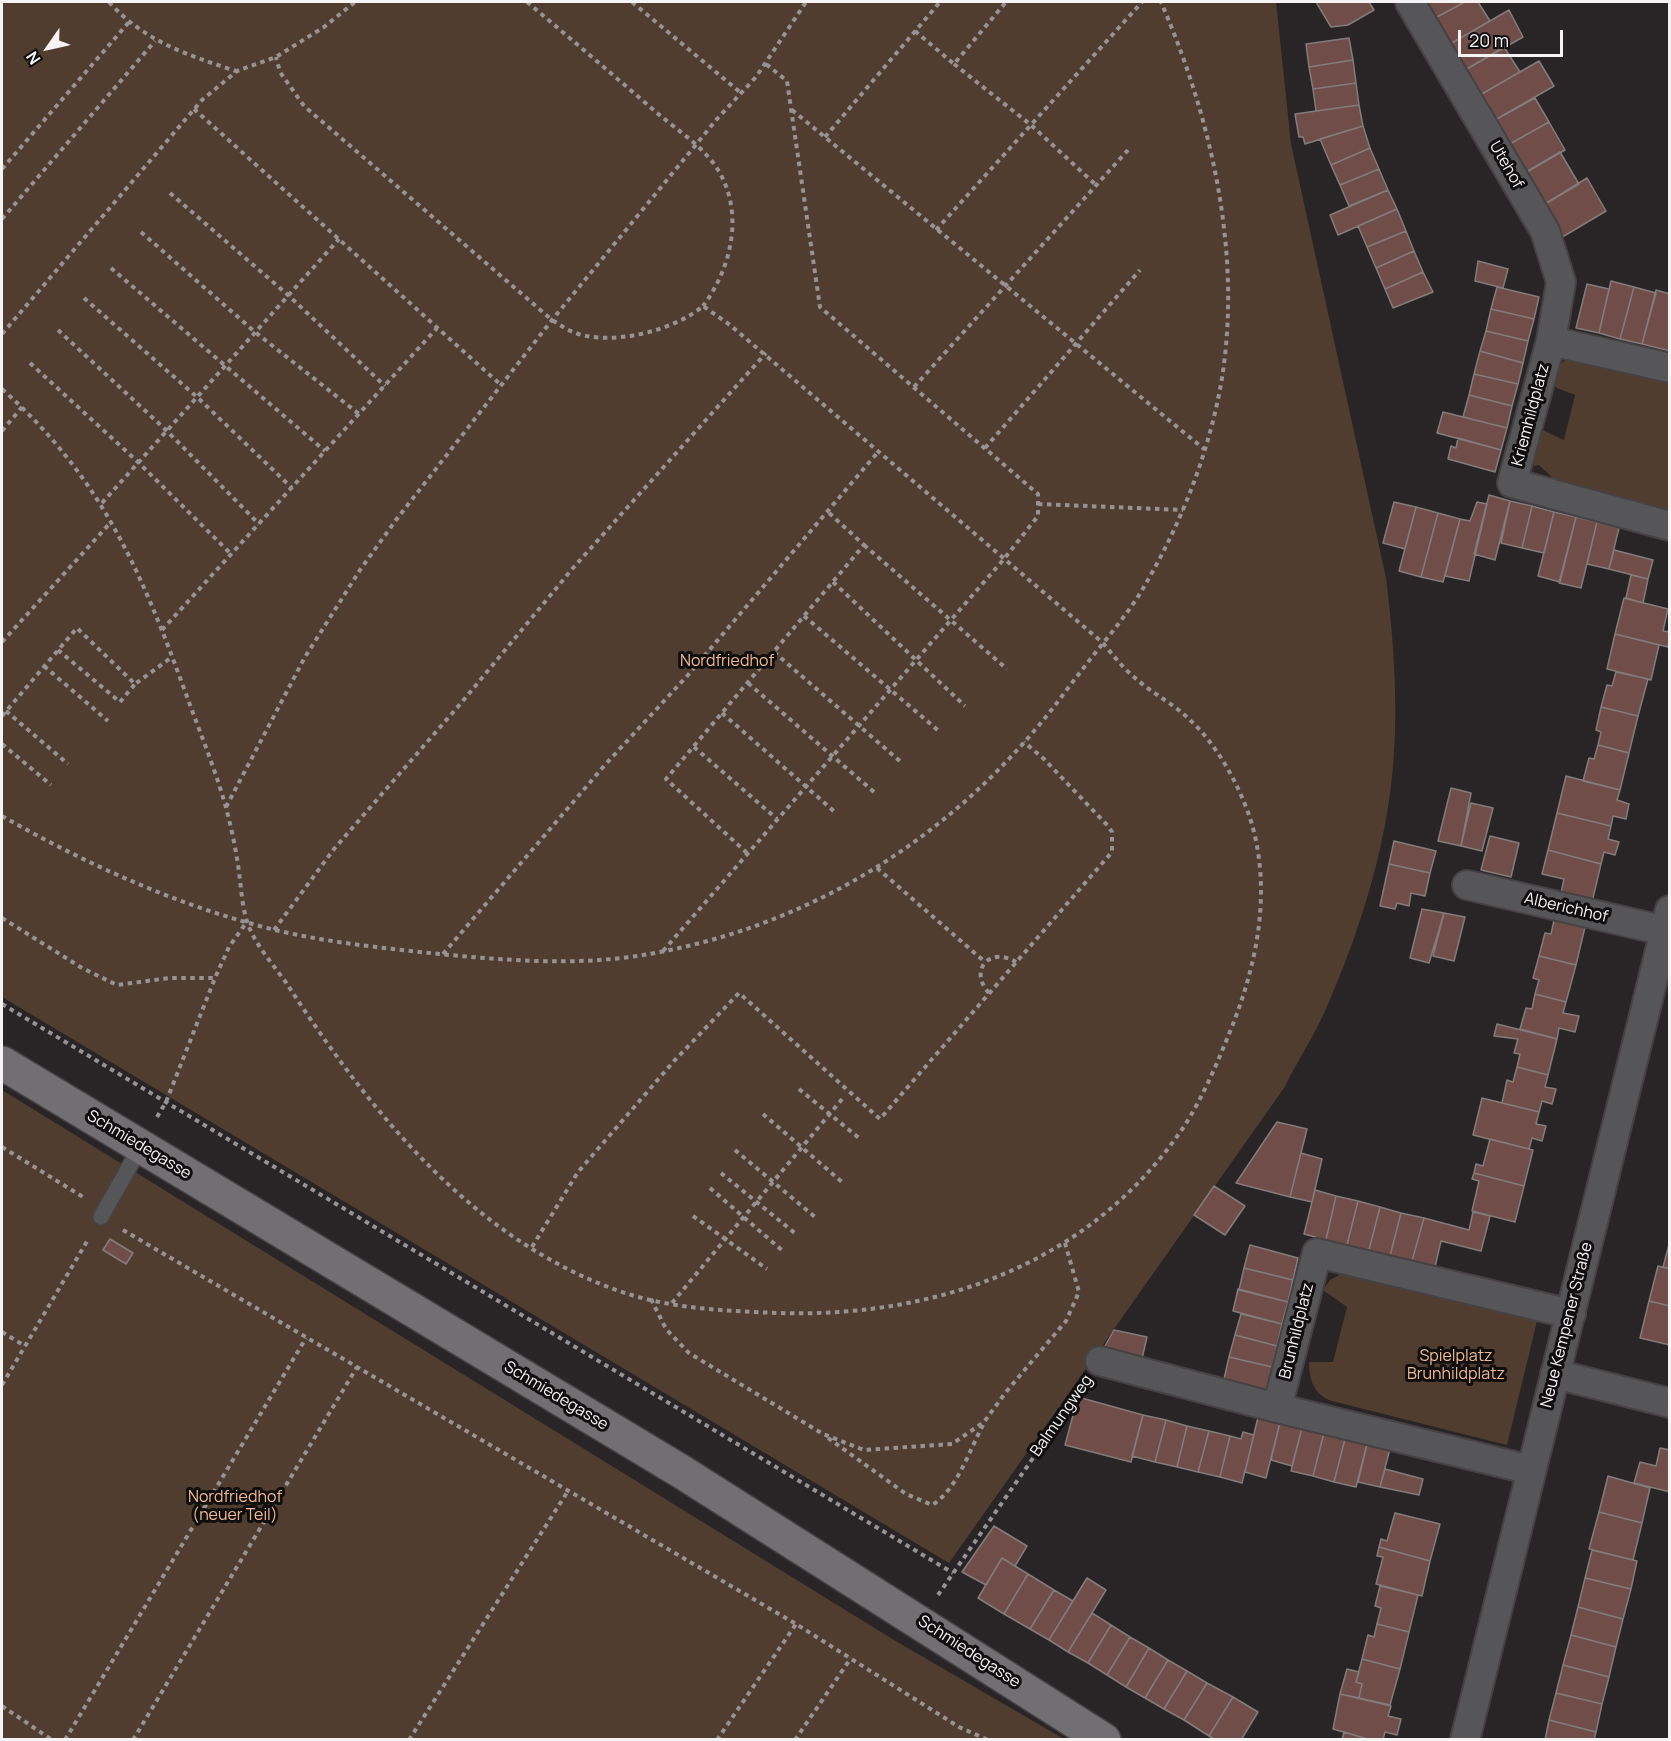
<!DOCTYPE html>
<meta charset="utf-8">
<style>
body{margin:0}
#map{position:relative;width:1671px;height:1741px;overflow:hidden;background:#292426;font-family:Manrope,sans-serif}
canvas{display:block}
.frame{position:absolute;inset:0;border:3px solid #f6f3f4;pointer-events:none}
.north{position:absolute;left:18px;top:18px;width:60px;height:60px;-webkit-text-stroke:4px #100e0f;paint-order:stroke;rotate:236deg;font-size:16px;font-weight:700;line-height:24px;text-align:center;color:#f6f3f4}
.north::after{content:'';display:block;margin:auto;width:21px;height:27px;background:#f6f3f4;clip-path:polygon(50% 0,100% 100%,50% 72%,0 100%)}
.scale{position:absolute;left:1458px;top:30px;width:105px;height:27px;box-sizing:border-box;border:3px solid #f6f3f4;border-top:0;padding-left:8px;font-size:18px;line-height:21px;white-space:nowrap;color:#f6f3f4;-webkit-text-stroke:4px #100e0f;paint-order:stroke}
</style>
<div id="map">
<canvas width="1671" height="1741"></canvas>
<div class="frame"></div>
<div class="north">N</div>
<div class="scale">20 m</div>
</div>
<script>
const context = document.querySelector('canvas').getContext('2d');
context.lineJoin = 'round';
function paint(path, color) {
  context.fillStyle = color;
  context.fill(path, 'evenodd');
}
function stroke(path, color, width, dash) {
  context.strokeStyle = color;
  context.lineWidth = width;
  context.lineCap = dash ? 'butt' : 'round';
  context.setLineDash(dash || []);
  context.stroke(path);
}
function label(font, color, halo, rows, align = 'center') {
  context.font = font + ' Manrope,sans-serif';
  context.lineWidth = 6;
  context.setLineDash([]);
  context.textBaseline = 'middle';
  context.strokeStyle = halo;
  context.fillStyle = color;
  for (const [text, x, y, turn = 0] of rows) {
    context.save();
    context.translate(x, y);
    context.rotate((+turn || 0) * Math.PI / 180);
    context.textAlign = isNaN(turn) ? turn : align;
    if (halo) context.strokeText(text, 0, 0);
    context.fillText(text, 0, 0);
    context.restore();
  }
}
const green = new Path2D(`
 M2,2h1274l15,142 95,434c8,65 13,133 6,199 -8,77 -33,156 -64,227 -12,29 -30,56 -44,84l-335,475 -947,-566z
 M1568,358l101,21v133l-112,-30 -18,-17 -5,1 -2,-15 6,-23 26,12 11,-45 -18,-7 -4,-5 2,-14z
 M2,1090l892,550 170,99h-1062z
 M1343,1273l194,48 -30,124 -175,-44c-18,-6 -23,-21 -23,-39h24l14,-55 -24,-17 7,-10z`);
const building = new Path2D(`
 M1316,2h53l5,8 -26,15 -17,2z
 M1426,2h39l-30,16z
 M1465,2h13l12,19 -40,23 -15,-26z
 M1509,10l14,27 -58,33 -15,-26z
 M1349,38l4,22 -44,7 -3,-23z
 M1504,47l16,25 -40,23 -15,-25z
 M1353,60l3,23 -43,6 -4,-22z
 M1539,61l15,25 -59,34 -15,-25z
 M1356,83l3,22 -43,6 -3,-22z
 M1535,98l14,24 -41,23 -13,-25z
 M1359,105l4,21 -58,18 -2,-7h-4l-4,-23z
 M1549,122l16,28 -40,23 -17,-28z
 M1363,126l7,22 -39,17 -11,-26z
 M1370,148l9,21 -39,16 -9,-20z
 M1560,152l19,32 -39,23 -19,-32z
 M1379,169l9,21 -39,16 -9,-21z
 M1587,178l19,33 -47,28 -19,-32z
 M1388,190l9,19 -59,26 -8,-20z
 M1397,209l9,22 -39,16 -9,-21z
 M1406,231l8,20 -38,17 -9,-21z
 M1414,251l9,21 -38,17 -9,-21z
 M1478,261l30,8 -5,19 -28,-7z
 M1423,272l10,20 -40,16 -8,-19z
 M1611,281l23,6 -14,52 -21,-6z
 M1587,284l22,5 -10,44 -23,-5z
 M1497,287l42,10 -5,22 -43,-10z
 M1634,287l22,6 -14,51 -22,-5z
 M1656,290l14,4v57l-28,-7z
 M1491,309l43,10 -6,22 -42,-10z
 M1486,331l42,10 -5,22 -43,-12z
 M1480,351l43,12 -5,21 -44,-10z
 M1474,374l44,10 -6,22 -43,-11z
 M1469,395l43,11 -5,22 -44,-11z
 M1443,412l64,16 -6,22 -64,-17z
 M1458,438l43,12 -6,22 -47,-13 3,-13 5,2z
 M1489,495l21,6 -15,59 -21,-6z
 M1510,501l22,5 -10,42 -21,-5z
 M1394,502l22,5 -11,42 -22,-6z
 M1477,502l10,2 -18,77 -24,-5 15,-57 10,2z
 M1532,506l22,6 -10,41 -22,-5z
 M1416,507l22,6 -17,64 -22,-6z
 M1554,512l22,5 -16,65 -22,-6z
 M1438,513l22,6 -17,63 -22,-5z
 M1576,517l21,5 -16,66 -22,-5z
 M1597,522l22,6 -10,41 -22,-5z
 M1614,550l39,10 -5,19 -39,-10z
 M1631,575l17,4 -5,24 -17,-5z
 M1624,598l44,11 -5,22 7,1 -2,15 -53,-13z
 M1615,634l44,11 -8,35 -44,-11z
 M1616,672l32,7 -10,37 -37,-9 6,-22 5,1z
 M1601,707l37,9 -9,37 -31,-8 3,-13 -5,-2z
 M1598,745l31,8 -9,37 -37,-9 6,-23 5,1z
 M1566,776l54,14 -3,10 12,4 -3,15 -13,-3 -2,10 -54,-13z
 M1451,788l20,5 -10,53 -23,-5z
 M1471,803l22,5 -11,43 -21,-5z
 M1557,813l54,13 -3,13 11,3 -4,13 -11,-3 -3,12 -53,-14z
 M1490,836l29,7 -8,34 -30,-7z
 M1394,841l42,10 -6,22 -41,-9z
 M1548,850l53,14 -9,38 -31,-9 3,-14 -22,-5z
 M1389,864l41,9 -5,23 -14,-3 -2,13 -12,-3 -2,6 -15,-3z
 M1422,909l22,4 -15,50 -19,-5z
 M1444,913l21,4 -11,44 -21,-5z
 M1554,920l31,7 -9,38 -37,-9 6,-23 6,1z
 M1539,956l37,9 -10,37 -31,-8 4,-14 -6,-2z
 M1535,994l31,8 -3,11 16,3 -4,16 -16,-4 -2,11 -37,-10 6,-21 6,1z
 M1497,1024l60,15 -9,36 -31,-8 3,-13 -6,-1 4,-14 -24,-3z
 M1517,1067l31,8 -3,12 11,2 -4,15 -10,-3 -3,11 -37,-9 5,-23 6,2z
 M1482,1098l57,14 -3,12 10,2 -4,15 -10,-3 -3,11 -56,-14z
 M1277,1122l30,7 -17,68 -54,-14z
 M1490,1139l43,11 -9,36 -50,-13 2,-9 7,2z
 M1301,1153l21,6 -10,43 -22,-5z
 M1474,1173l50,13 -9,36 -43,-11 7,-30 -7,-2z
 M1214,1186l31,20 -20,29 -31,-20z
 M1315,1190l21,6 -10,44 -22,-6z
 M1336,1196l22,5 -11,44 -21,-5z
 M1358,1201l22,6 -11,43 -22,-5z
 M1380,1207l21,6 -11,43 -21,-6z
 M1473,1212l17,4 -9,35 -40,-10 -6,26 -23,-6 12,-43 45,12z
 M1401,1213l23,5 -12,43 -22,-5z
 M110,1239l23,14 -7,11 -23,-14z
 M1670,1241v28l-7,-2z
 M1250,1245l48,13 -5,22 -49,-12z
 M1658,1266l12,3v37l-21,-5z
 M1244,1268l49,12 -5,22 -49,-12z
 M1238,1289l50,13 -6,22 -49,-13z
 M1649,1301l21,5v39l-30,-7z
 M1241,1314l41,10 -5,22 -42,-11z
 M1114,1330l33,7 -6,26 -40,-10z
 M1235,1335l42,11 -5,21 -43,-10z
 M1229,1357l43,10 -6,23 -42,-11z
 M1078,1397l65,18 -12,47 -66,-17z
 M1259,1413l22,5 -15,60 -21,-6z
 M1143,1415l23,5 -11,42 -23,-6z
 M1281,1418l22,6 -11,42 -21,-6z
 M1166,1420l21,6 -10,41 -22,-5z
 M1303,1424l22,5 -12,47 -22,-5z
 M1187,1426l22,5 -11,41 -21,-5z
 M1325,1429l21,6 -12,47 -21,-6z
 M1209,1431l21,5 -10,41 -22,-5z
 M1243,1432l11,3 -12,48 -22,-6 10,-41 11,3z
 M1346,1435l22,5 -12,47 -22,-5z
 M1368,1440l23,5 -11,42 -22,-5z
 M1660,1448l10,2v42l-36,-9 6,-21 16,4z
 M1385,1469l38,10 -4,16 -39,-8z
 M1608,1476l42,12 -8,35 -43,-11z
 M1599,1512l43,11 -9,37 -44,-11z
 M1395,1513l45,11 -10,37 -51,-14 2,-8 6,2z
 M994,1526l33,20 -12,20 -13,-8 -16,27 -24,-13z
 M1379,1547l51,14 -8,35 -46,-12 7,-27 -6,-1z
 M1592,1550l45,11 -6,28 -46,-11z
 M1002,1558l26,16 -24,40 -26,-16z
 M1028,1574l26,16 -24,39 -26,-15z
 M1087,1578l19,12 -38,62 -19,-12z
 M1585,1578l46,11 -8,30 -45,-12z
 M1380,1586l38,9 -9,37 -32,-8 4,-16 -6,-2z
 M1054,1590l19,11 -24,39 -19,-11z
 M1578,1607l45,12 -7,28 -45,-12z
 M1092,1613l19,12 -23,38 -20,-11z
 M1377,1624l32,8 -9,37 -38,-10 6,-24 6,2z
 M1111,1625l19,12 -23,38 -19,-12z
 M1571,1635l45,12 -7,30 -46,-12z
 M1130,1637l19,11 -23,39 -19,-12z
 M1149,1648l19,12 -23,38 -19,-11z
 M1362,1659l38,10 -10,36 -31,-7 3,-14 -6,-2z
 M1168,1660l19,11 -23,38 -19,-11z
 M1563,1665l46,12 -7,27 -46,-11z
 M1347,1669l12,3 -3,10 6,2 -3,14 -19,-4z
 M1187,1671l20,12 -23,37 -20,-11z
 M1207,1683l26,14 -24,39 -25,-16z
 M1556,1693l46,11 -6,28 -47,-12z
 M1340,1694l51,12 -3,10 13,3 -4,16 -12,-3 -2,8h-12l-38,-11z
 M1233,1697l25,15 -17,28h-25l-7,-4z
 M1549,1720l47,12 -2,8h-49z
 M1344,1732l27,8h-29z`);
const path = new Path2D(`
 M109,2c35,39 78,53 127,69
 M527,2c43,36 86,73 129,110 22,19 53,38 66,65 21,42 8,93 -19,129
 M632,2l109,91
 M915,31l39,33 52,-62
 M954,64l77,61 65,60
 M194,109l307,276
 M792,110l412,339
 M825,137l115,-135
 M2,169l127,-147
 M170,193l118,102 97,91
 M2,219l153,-178
 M936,230l206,-228
 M141,232l114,100 104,82
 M111,268l214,183
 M84,298l113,99 95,91
 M58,330l109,101 92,93
 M2,334l200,-234 35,-29 39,-14 48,-30 31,-25
 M30,363l108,99 93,92
 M914,387l214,-237
 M2,389c100,89 139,182 184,305 13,36 28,72 39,110 6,22 11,45 14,68 2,15 3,32 7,46 6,24 29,48 43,69 83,127 188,258 339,307 48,15 100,17 150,19 159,5 312,-49 405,-185 19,-29 33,-62 46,-94 28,-68 44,-144 21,-216 -12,-35 -33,-73 -60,-98 -17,-17 -39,-27 -56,-43 -12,-10 -21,-22 -31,-34l-373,-318 -27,-19c-29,25 -94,41 -130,26 -8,-3 -14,-8 -21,-12l-248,-214 -24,-34 -4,-15
 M2,431l20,-24
 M985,448l155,-178
 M102,503l237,-264
 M1038,504l145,6
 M864,545l143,124
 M833,582l132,124
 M804,616l136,116
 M162,630l275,-302
 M2,642l110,-121
 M58,650l62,52 15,-18
 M774,652l128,111
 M44,666l64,55
 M748,683l126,109
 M6,711l62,53
 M722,713l114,100
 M2,716l75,-88 58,56 37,-27
 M2,744l49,41
 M694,747l83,72
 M226,807l79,-150 55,-87 36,-50 156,-200 165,-201 39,-42 50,-75
 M2,816c77,44 161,83 247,107 61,18 126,24 190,31 74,7 147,13 221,-2 147,-28 277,-107 374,-221 17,-19 32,-41 48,-61 21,-28 46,-55 63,-85 37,-63 65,-135 77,-207 20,-126 -11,-261 -61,-376
 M747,853l-81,-74 198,-234 -37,-34
 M877,868l108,94
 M2,918l80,50 35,17 52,-7h46
 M274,930l60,-81 128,-147 111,-134 193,-215
 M663,951l341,-392 34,-43v-22l-218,-187 -33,-226 -21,-17
 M443,954l161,-188 84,-91 190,-223
 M989,993c-21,-23 1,-47 27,-31
 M2,1004l951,569
 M799,1089l60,49
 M763,1114l79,68
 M157,1117l9,-15 49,-124 14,-31 17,-24
 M2,1147l81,50
 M735,1150l80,67
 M721,1173l75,61
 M710,1188l74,64
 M693,1216l74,53
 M123,1230l673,394 163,103 29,13
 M532,1247l46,-75 96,-111 65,-68 141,126 232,-267v-20l-4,-6 -64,-67 -20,-17
 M651,1299l15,30 23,24 134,81 41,16 88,-6 32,-22 22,-30 60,-71 13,-29 -14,-49
 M672,1303l171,-205
 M2,1332l23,14
 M2,1385l87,-147
 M828,1438l78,56 26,11c25,-15 37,-54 51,-80
 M938,1595l145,-209
 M2,1706l50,34
 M65,1740l241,-402
 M133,1740l224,-373
 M409,1740l159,-249
 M717,1740l79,-116
 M795,1740l56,-82`);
const lane = new Path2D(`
 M101,1217l40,-71`);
const street = new Path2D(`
 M1410,2l135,229 16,51 -10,59
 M1670,368l-119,-27 -39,142 158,43
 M1467,885l203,47
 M1100,1361l177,47
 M1555,1374l115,29
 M1531,1470l-254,-62 40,-155 254,61
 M1465,1740l205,-830`);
const secondary = new Path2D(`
 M2,1063l680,409 422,268`);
const streetNames = [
 ["Utehof",1506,165,60],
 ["Kriemhildplatz",1531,415,-75],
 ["Alberichhof",1566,908,13],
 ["Schmiedegasse",139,1145,31],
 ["Neue Kempener Straße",1567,1325,-76],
 ["Brunhildplatz",1297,1331,-76],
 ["Schmiedegasse",556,1396,31],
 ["Balmungweg",1062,1416,-55],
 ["Schmiedegasse",969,1652,33]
];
const parkNames = [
 ["Nordfriedhof",727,662],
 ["Spielplatz",1456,1357],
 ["Brunhildplatz",1456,1375],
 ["Nordfriedhof",235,1498],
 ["(neuer Teil)",235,1516]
];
paint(green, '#513d30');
paint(building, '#714d4a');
stroke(building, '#837c7c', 1.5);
stroke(lane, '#464143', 18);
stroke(street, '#464143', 32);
stroke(secondary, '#464143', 36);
stroke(path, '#979395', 4, [4.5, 4.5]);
stroke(lane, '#565557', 15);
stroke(street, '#565557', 28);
stroke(secondary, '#726f72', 33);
label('16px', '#f6f3f4', '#100e0f', streetNames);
label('16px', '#f1ba96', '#100e0f', parkNames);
</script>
